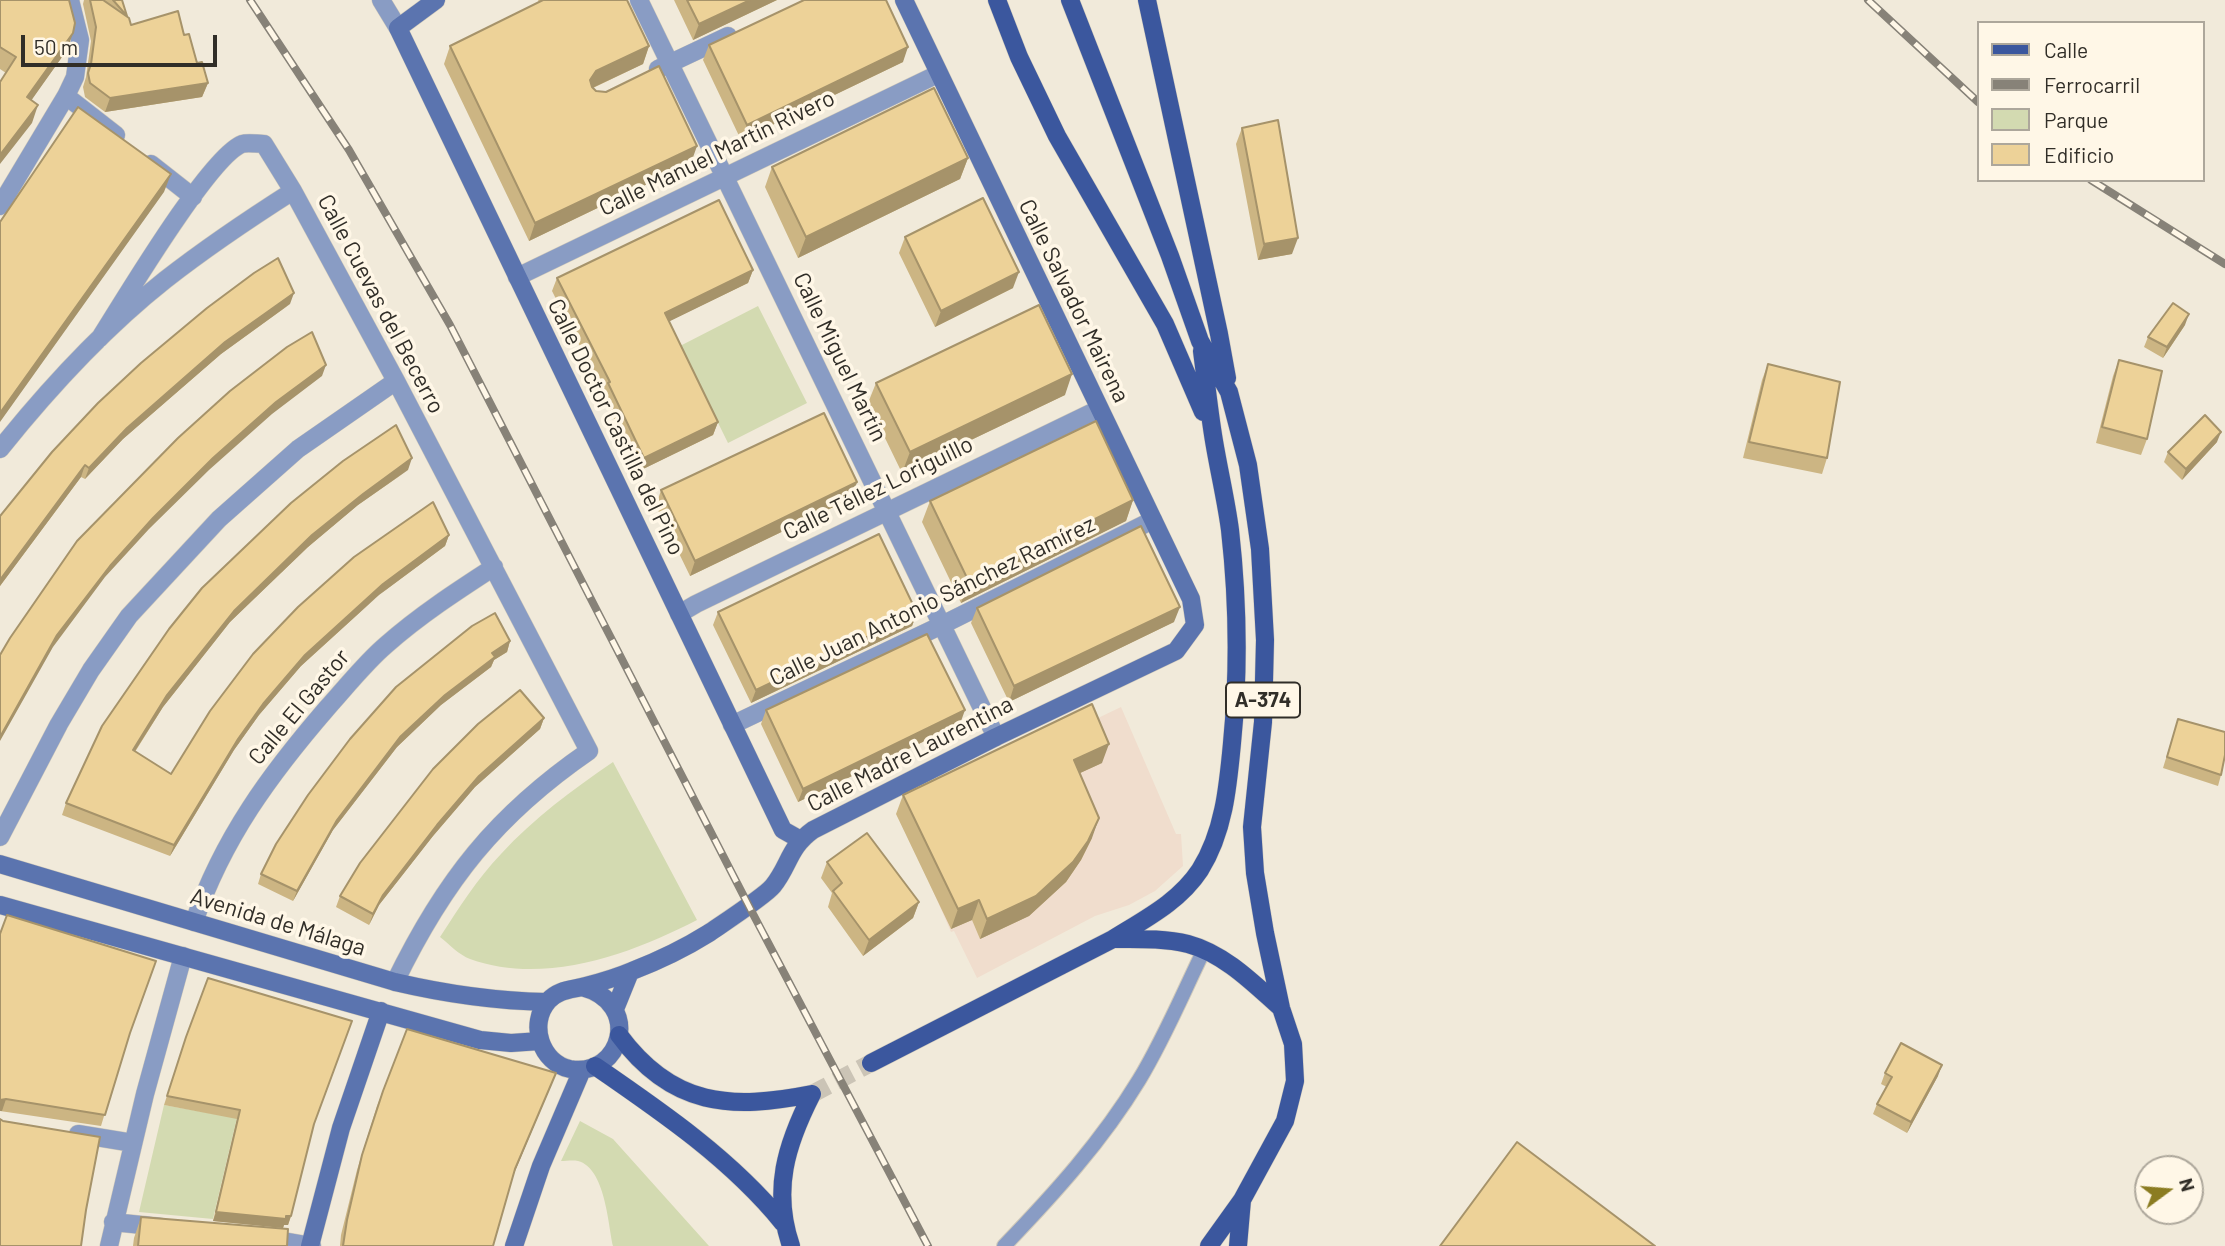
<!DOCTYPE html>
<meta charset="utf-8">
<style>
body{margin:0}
#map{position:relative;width:2225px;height:1246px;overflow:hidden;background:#f1eada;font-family:Barlow,sans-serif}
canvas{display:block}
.legend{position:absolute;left:1977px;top:21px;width:228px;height:161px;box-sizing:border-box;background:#fff7e7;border:2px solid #ada79b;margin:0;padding:9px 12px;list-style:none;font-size:21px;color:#312e28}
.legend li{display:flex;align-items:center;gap:14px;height:35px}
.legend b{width:35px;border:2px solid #ada79b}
.north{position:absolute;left:2134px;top:1155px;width:70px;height:70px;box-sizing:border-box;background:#fff7e7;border:2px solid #ada79b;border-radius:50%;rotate:74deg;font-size:19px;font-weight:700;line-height:28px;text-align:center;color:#312e28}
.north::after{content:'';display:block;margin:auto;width:24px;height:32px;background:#8b7c21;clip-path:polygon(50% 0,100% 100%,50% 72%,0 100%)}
.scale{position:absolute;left:21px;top:35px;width:196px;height:32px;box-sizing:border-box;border:4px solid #312e28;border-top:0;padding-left:9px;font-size:21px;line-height:24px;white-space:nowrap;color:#312e28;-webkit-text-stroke:5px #fff7e7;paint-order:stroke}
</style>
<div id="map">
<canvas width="2225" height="1246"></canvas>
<ul class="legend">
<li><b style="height:9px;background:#3b579e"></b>Calle</li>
<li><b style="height:9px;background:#878278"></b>Ferrocarril</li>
<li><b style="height:19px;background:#d3dab1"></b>Parque</li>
<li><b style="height:19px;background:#edd298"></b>Edificio</li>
</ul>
<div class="north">N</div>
<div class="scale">50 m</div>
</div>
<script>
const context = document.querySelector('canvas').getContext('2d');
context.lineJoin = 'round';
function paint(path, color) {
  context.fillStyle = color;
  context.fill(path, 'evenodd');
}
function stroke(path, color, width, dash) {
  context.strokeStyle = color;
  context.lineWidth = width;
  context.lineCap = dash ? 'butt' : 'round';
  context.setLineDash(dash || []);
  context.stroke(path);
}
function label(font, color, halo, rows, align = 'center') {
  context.font = font + ' Barlow,sans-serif';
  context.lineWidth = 7;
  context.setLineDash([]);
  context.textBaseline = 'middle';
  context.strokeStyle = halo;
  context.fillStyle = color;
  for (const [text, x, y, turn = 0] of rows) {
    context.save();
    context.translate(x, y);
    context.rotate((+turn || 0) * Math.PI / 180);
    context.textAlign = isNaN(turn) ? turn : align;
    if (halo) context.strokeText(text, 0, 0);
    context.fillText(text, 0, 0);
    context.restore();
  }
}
const education = new Path2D(`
 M1121,707l55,127h5l2,32 -28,25 -26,14 -34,11 -118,62 -23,-47 -3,1 -25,-57 77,-35 -28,-63z`);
const green = new Path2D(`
 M758,306l49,97 -79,40 -48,-97z
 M613,762l84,158c-66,34 -152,66 -227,39 -11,-4 -21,-15 -30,-22 19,-29 37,-58 61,-83 33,-36 71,-64 112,-92z
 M164,1105l73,13 -24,101 -74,-7z
 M580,1121l33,18 96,107h-96c-5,-23 -8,-78 -35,-85 -5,-1 -12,0 -17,0z`);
const primaryTunnel = new Path2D(`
 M812,1094l59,-31`);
const lane = new Path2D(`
 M1004,1246c50,-52 98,-105 135,-166 25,-41 44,-87 65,-130`);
const street = new Path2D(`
 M381,0l17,28
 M639,0l357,737
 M658,69l70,-33
 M66,96l50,39
 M151,164l42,33
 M0,206l66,-110 9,-19 5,-37 -10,-40
 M517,277l421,-203
 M100,338c23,-36 109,-181 142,-194 6,-2 15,0 22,0l29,47 103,190 193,370c-93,64 -145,130 -194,231
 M0,449c49,-61 103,-120 165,-169 41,-32 84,-61 128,-89
 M679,614l17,-10 403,-195
 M732,725l210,-100 211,-105
 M0,837l59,-113 32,-54 38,-54 90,-97 79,-70 98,-68
 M194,922c29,-84 76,-148 134,-215 19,-21 37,-44 58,-62 34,-30 71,-54 108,-78
 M78,1134l55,9
 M113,1222l48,5
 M266,1238l46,8
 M109,1246l36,-152 38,-138`);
const secondary = new Path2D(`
 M436,0l-38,28 385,802 16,9
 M0,864l395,118c51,12 100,19 152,20
 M0,905l480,135 31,3 29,-2
 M582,987c61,16 40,91 -12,82 -29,-6 -42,-45 -22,-68 11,-12 24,-11 38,-15 15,-4 32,-9 46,-15 26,-10 53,-23 77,-38 13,-9 56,-37 64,-47 17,-21 15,-38 40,-56l183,-93 180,-86 19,-26 -4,-26 -287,-599
 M615,1009l15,-37
 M310,1246l31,-118 40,-117
 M514,1246l27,-80 41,-96`);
const primary = new Path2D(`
 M997,0l22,57 38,79 108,188 38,88
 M1070,0l100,256 30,85 29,51 19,73 12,84 5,91 -2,82 -11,105 3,46 10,60 16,75 12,36 2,37 -10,40 -43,79 -33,46
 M1147,0l72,334 8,44
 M1113,939c25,0 51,-1 75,5 37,10 66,40 93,64
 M619,1035c53,72 112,75 193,59
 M871,1063l242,-124c32,-20 66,-37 87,-69 24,-38 28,-84 32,-127 7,-71 6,-142 -2,-213 -4,-30 -11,-59 -16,-89 -5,-30 -8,-60 -12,-90
 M595,1066c67,46 137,94 188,157
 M791,1246c-19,-56 -5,-101 21,-152
 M1238,1246l4,-46`);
const rail = new Path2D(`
 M250,0l99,150 101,175 303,589 175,332
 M1868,0l110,102
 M2091,180l134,84`);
const wall = new Path2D(`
 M0,0l67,50 -36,50 1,23 -26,-50 -6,-4z
 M84,0h38l5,16 4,9 53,10 13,28 11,20 -6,14 -97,15 -20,-15 -2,-10 3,-10 5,-36 -8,-37z
 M538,0h89l22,46 -6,18 -50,24 98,75 -162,78 -85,-177 6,-18 89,-44z
 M674,0h103l-84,40z
 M709,45l194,17 -162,78 -38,-80z
 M1242,128l50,126 -34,6 -22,-116z
 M968,158l-8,21 -162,79 -33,-71 7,-20z
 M905,237l108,51 -78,39 -36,-74z
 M753,270l-5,13 -79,38 49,101 -5,13 -74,36 -36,-75 1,-2 -52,-103 5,-13z
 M290,304l-69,50 -98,85 -38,40 -4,-2 -81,109v-70l52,-64z
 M2185,325l-22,33 -19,-11 4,-10z
 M2119,360l28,79 -6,16 -45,-12 17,-67z
 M1768,364l59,94 -5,16 -79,-16 19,-78z
 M876,383l189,12 -163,78 -34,-70z
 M2217,442l-35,38 -18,-18 4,-10z
 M408,470l-50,35 -50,42 -78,75 -67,85 -28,45 36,22 278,-239 -4,11 -66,49 -78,71 -42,49 -25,35 -64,106 -108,-41 4,-12 103,-174z
 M661,490l191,8 -162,78 -34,-70z
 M1133,500l-7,21 -165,82 -39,-81 8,-21z
 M977,608l197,14 -165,80 -38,-79z
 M718,612l199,1 -5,13 -161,77 -38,-78z
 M510,641l-3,11 -13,8 -3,7 -50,38 -44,42 -64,83 -40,71 -35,-17 3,-10 15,-30z
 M766,710l194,14 -162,78 -37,-78z
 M544,718l-4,11 -65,58 -42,49 -54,69 -10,20 -33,-18 4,-11z
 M2178,719l43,56 -3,11 -55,-18z
 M1102,763l-22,10 12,65 -11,22 -15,22 -37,34 -49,23 -8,-19 -21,9 -55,-115 7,-19z
 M827,862l92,40 -6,16 -50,38 -35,-49 4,-14 -11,-15z
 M0,934l129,99 -28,93 -101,-15z
 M407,1029l149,44 -43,103 -20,70h-153l1,-11 16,-65 20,-64z
 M183,1046l130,79 -22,91 -3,9h-4l-1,3 -70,-7 24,-102 -73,-14z
 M1885,1073l53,3 -31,57 -34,-19 4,-10 10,-17 -6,-3z
 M141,1217l146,29h-154l1,-8z`);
const shadedWall = new Path2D(`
 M750,0h27l-84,40 6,-16z
 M73,33l-6,17 -46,65 6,-18z
 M649,46l-6,18 -53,25v-9l6,-9z
 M908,47l-5,15 -162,78 6,-15z
 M208,83l-6,14 -97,15 5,-14z
 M38,105l-6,18 -32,41v-9z
 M697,146l-6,17 -162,78 6,-18z
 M968,158l-8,21 -162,79 8,-21z
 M171,174l-7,18 -164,230v-9z
 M1298,238l-6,16 -34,6 6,-16z
 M753,270l-5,13 -88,43 5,-13z
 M1019,272l-6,16 -78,39 6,-16z
 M294,293l-4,11 -69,50 -98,85 -38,40 4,-11 38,-40 98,-86z
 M2189,314l-4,11 -22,33 4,-11z
 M326,365l-4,11 -50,38 -63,56 -60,59 -44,48 -52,70 -53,94v-4l57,-102 53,-69 43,-48 60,-60 63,-56z
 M1072,374l-7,21 -163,78 8,-21z
 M718,422l-5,13 -74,36 5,-13z
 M2221,432l-4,10 -35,38 4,-11z
 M412,458l-4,12 -50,35 -50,42 -78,75 -67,85 -35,55 5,-12 34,-55 67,-84 78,-76 51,-41z
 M85,465l-4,12 -81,109v-6z
 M857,482l-5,16 -162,78 5,-15z
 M1133,500l-7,21 -165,82 8,-21z
 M449,535l-4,11 -66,49 -78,71 -42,49 -25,35 -64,106 4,-11 64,-106 25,-35 42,-49 78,-71z
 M1180,607l-6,15 -165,80 5,-16z
 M917,613l-5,13 -161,77 5,-13z
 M510,641l-3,11 -13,8 -3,7 -50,38 -44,42 -64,83 -40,71 4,-10 40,-71 63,-83 45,-42 47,-42z
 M965,710l-5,14 -162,78 5,-13z
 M544,718l-4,11 -65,58 -42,49 -54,69 -10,20 4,-11 10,-19 54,-70 42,-49z
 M1109,744l-7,19 -35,16 7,-19z
 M1099,818l-7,20 -11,22 -15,22 -37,34 -49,23 7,-20z
 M979,900l-7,20 -21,9 7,-20z
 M919,902l-6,16 -50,38 6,-16z
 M1942,1065l-4,11 -31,57 4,-11z
 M556,1073l-6,15 -41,97 6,-16z
 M6,1099l-4,12h-2v-11z
 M216,1212l70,4h5l-3,9h-4l-1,3 -70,-7z`);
const building = new Path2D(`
 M0,0h69l6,23 -2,10 -46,64 11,8 -38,50v-73l16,-25 -16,-10z
 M90,0h13l26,18 2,7 47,-14 6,24 5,-1 8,29 5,-1 6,21 -98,15 -20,-15 -2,-10 3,-9 5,-37z
 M113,0h9l5,16z
 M543,0h84l22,46 -53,25 -6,9 2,7 4,4 10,1 53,-26 38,80 -162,77 -85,-177z
 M687,0h63l-51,24z
 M804,0h82l22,47 -161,78 -38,-80z
 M934,88l34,70 -162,79 -34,-70z
 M78,107l93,67 -171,239v-191z
 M1278,120l20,118 -34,6 -22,-116z
 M983,198l36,74 -78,39 -36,-74z
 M719,200l34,70 -88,43 53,109 -74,36 -36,-75 2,-1 -53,-104z
 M278,258l16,35 -69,49 -98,86 -38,40 -4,-3 -85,115v-64l52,-64 46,-49 43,-40 66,-55 47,-35z
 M2173,303l16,11 -22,33 -19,-10z
 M1039,305l33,69 -162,78 -34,-69z
 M312,332l14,33 -50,37 -63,56 -60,60 -43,48 -53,69 -57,102v-82l10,-17 67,-97 101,-103 52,-47 57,-44z
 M2119,360l43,11 -15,68 -45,-12z
 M1768,364l72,18 -13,76 -78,-16z
 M824,413l33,69 -162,79 -34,-71z
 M2205,415l16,17 -35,37 -18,-17z
 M1096,421l37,79 -164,82 -39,-81z
 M396,425l16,33 -49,36 -51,41 -78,76 -67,84 -34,55 38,24 39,-63 43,-57 45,-47 56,-50 79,-55 16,33 -66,49 -78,71 -42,49 -25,35 -64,106 -108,-42 36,-77 67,-97 33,-41 89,-85 52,-42z
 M1141,526l39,81 -166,79 -37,-78z
 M879,534l38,79 -161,77 -38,-78z
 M495,613l15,28 -18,12 3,4 -50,38 -45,42 -63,83 -40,71 -36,-17 15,-30 32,-49 42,-56 46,-52 76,-61z
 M927,634l38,76 -162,79 -37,-79z
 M520,690l24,28 -65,58 -42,49 -54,70 -10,19 -33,-18 20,-33 73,-94 45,-45z
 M1092,704l17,40 -35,16 25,58 -11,23 -15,21 -37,34 -49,23 -8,-19 -21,9 -55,-114z
 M2178,719l47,13v23l-4,20 -54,-18z
 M867,833l52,69 -50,38 -36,-49 9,-8 -15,-21z
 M7,915l149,46 -26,72 -25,82 -99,-16 -6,1v-166z
 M208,978l144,43 -38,103 -23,92h-5v3l-70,-7 24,-102 -73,-14 19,-59z
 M407,1029l149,44 -41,96 -22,77h-150l4,-26 15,-65 21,-64z
 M1901,1043l41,22 -31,57 -34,-18 15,-27 -7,-4z
 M0,1119l3,2 97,16 -14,73 -5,36h-81z
 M1517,1142l138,104h-215z
 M141,1217l147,12 -1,17h-149z`);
const shields = [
 [1263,700,74]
];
const shieldNames = [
 ["A-374",1263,700]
];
const streetNames = [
 ["Calle Manuel Martín Rivero",717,153,-26],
 ["Calle Salvador Mairena",1074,301,64],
 ["Calle Cuevas del Becerro",381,304,62],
 ["Calle Miguel Martín",840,357,64],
 ["Calle Doctor Castilla del Pino",616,427,64],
 ["Calle Téllez Loriguillo",878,488,-26],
 ["Calle Juan Antonio Sánchez Ramírez",932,601,-26],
 ["Calle El Gastor",299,707,-50],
 ["Calle Madre Laurentina",910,754,-27],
 ["Avenida de Málaga",278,922,17]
];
paint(education, '#f0ddcd');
paint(green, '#d3dab1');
stroke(primaryTunnel, '#cbc4b6', 18, [18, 9]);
stroke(lane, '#cec8ba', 16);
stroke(street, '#cec8ba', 19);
stroke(secondary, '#cec8ba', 19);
stroke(primary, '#cec8ba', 19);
stroke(lane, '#899cc4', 14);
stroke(street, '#899cc4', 18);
stroke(secondary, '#5b74af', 18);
stroke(primary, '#3b579e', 18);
stroke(rail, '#878278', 8);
stroke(rail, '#fff7e7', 5, [16]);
paint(wall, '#ccb583');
paint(shadedWall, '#a6936a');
paint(building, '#edd298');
stroke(building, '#a6936a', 2);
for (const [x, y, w] of shields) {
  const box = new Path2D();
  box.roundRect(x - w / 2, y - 17.5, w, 35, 5);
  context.fillStyle = '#fff7e7';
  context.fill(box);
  stroke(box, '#312e28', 2);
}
label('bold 21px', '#312e28', null, shieldNames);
label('23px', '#312e28', '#fff7e7', streetNames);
</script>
